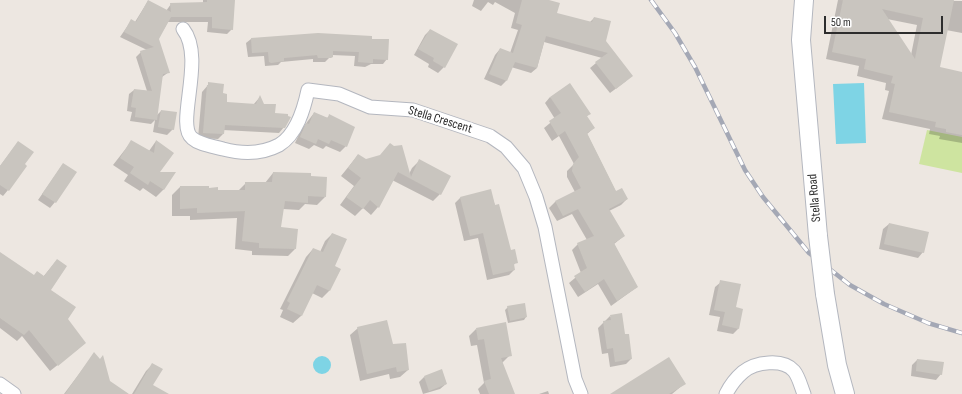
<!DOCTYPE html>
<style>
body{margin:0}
#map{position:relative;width:962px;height:394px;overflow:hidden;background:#ede7e1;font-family:"Sofia Sans Condensed",sans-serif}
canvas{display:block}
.scale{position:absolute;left:824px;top:16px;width:119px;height:18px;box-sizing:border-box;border:2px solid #2d2d2d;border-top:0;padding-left:5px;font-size:12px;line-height:14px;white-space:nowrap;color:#2d2d2d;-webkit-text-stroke:3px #fff;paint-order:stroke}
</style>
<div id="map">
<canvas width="962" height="394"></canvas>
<div class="scale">50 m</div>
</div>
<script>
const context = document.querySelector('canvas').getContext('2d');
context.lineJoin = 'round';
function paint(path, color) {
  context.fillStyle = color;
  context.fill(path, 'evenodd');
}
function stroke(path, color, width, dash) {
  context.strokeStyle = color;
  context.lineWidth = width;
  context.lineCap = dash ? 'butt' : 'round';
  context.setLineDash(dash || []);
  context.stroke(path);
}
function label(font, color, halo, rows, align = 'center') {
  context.font = font + ' "Sofia Sans Condensed",sans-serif';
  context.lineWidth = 4;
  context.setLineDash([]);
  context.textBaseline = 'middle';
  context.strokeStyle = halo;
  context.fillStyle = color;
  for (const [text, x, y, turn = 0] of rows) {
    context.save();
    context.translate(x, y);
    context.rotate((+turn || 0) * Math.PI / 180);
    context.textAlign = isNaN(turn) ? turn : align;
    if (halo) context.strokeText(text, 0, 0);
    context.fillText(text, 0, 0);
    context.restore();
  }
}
const pitch = new Path2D(`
 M927,130l35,7v36l-43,-9z`);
const water = new Path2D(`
 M864,83l2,60 -30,1 -3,-60z
 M313 365a9 9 0 1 1 18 0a9 9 0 1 1-18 0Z`);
const shadow = new Path2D(`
 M203,0h31l-2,29 -5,5 -20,-2 1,-10h-40l-10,17 11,33 -7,5 -6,39 5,-5 12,18 -6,6 -14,-3 2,-12 -4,4 -21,-3 2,-9 -5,-1 2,-17 5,-4 13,1 -11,-34 5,-5 6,-2 -27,-13 11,-16 4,1 13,-21 18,10 5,-7 32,-1z
 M474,0h70l12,14 33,9 5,-5 32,63 -16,12 -20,-25 12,-10 -58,-16 -7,26 -6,5 -20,-6 -5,14 -5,5 -17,-7 11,-24 5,-6 10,4 8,-23 -7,-2 4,-15 -20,-11 -2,3 -5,-3 -7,9 -9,-5z
 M838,0l124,1v32l-16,-3 -8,38 24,5v70l-23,-4 1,-3 -11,-2 1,-5 -48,-10 7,-28 -4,-1 1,-7 -29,-7 2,-10 -33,-7zM887,19l30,6 -6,30z
 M430,30l14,37 -6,6 -10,-6 1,-3 -15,-9 11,-20z
 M251,39l120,1 16,19 -4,5h-12l-6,3 -11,-1 1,-10 -23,-1 -7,7h-12v-3l-32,3 -3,3 -13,1 -1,-10 -16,1 -2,-14z
 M209,84l13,10 4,9 27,2 7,-8 3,8 11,9 10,13 -5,6 -56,-3v4l-5,5 -20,-1 4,-46z
 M550,97l39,17 -3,3 8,11 -7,6 29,58 11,7 -6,6 -12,6 15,25 -10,8 23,43 -26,19 -13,-22 -20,13 -9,-14 12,-10 -9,-23 6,-6 9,-4 -15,-26 -15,7 -8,-13 6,-6 20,-10 -8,-15v-6l7,-7 -15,-28 -7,5 -8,-13 11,-9 -10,-16z
 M314,113l13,5 2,-2 17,30 -6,6 -14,-6 -3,3 -9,-4 -5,4 -14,-6 6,-13z
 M156,141l2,33 6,15 -8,8 -13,-9 -3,3 -16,-10 4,-6 -15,-10 18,-23 18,9z
 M18,142l6,23 -16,25 -5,6 -3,-2v-28z
 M358,155l8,5 43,14 3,-6 7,-7 21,33 -7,7 -41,-21 -14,27 -7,8 -8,-7 -8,8 -15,-11 14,-19 -13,-10z
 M63,164l-8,38 -5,6 -12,-8z
 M273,173l37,4 15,20 -8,8 -12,-1 -6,6 -16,-1 -3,19 15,21 -7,7 -36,-1v-4l-17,-2 2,-31 -47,2v-4h-18v-21l8,-8 37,4h21l8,-8h19z
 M490,190l20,61 6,11 -3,4 1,4 -5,5 -22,5 -9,-42 -14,3 -9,-38 5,-5z
 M889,224l34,28 -5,6 -39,-9 4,-20z
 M332,234l1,32 7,4 -11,21 -7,7 -10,-5 -11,23 -8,7 -13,-6 3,-7 -3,-1 26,-52 7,-8 7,3 5,-11z
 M0,253l33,23 10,1 14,-17 -7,30 17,29 11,30 -28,22 -28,-35 -5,5 -17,-13z
 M721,282l14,26 3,21 -5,5 -16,-3 3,-14 -11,-2 6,-28z
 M508,307l18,10 -2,3 -16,3 -3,-13z
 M610,316l14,19 7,24 -5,5 -16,3 -2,-14 -6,1 -4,-26z
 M358,328l35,17 15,25 -8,7 -10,2 -1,-5 -29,7 -10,-46z
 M476,329l34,26 -8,8 12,31h-34l-2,-5 6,-6 -7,-38 -6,1 -2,-10z
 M94,354l15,27 18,13h-63z
 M917,360l24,14 -5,6 -25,-4 1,-11z
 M153,364l-1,21 10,9h-30l14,-23z
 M424,377l22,7 -6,5 -17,5 -4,-12z
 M684,384l-12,10h-55z
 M548,391l1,3h-10z`);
const building = new Path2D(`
 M148,0l23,12 -1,-9 37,-1v-2h28l-2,30 -21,-2v-11h-41l-12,22 11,34 -7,1 -6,46 -22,-3 1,-9 -5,-1 3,-18 18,2 -12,-40 14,-4 -30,-15 7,-13 5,3z
 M522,0h27l11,3 -3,10 35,9 2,-5 17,4 -5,20 27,35 -17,13 -21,-27 13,-9 -62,-17 -9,32 -22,-6 -8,19 -18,-7 11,-26 13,5 9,-28 -6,-2z
 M843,0h111l-14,67 22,5v63l-16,-3v-3l-11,-2 1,-5 -47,-10 6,-28 -4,-1 2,-7 -29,-7 2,-10 -34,-7zM882,9l41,9 -8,41z
 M430,29l28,15 -13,24 -12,-7 1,-3 -16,-9z
 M318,33l54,3v3h17l-1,21 -15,-1v4h-2l-13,-1 1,-10 -26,-1v6l-2,1h-13l-1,-3 -33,3v3l-13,2 -2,-1 -1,-10 -16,1 -1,-15z
 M208,82l16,2 -1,9 4,1v8l29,2 4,-9 4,9h12l-1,9 13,1v2l3,1 -6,11 -60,-3 -1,9 -21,-1 4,-48h1z
 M570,83l21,31 -4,2 8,12 -8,5 29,58 6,-3 6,11 -19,10 16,27 -11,7 24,44 -21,14 -13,-22 -19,13 -11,-16 13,-8 -10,-25 17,-7 -16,-27 -15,7 -8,-15 26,-13 -9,-17 1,-7 6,-7 -14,-26 -7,5 -9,-15 12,-8 -11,-16z
 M161,110l16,2 -3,18 -16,-3z
 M314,112l14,6 1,-4 26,13 -8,20 -16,-7 -2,4 -11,-5 -2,5 -16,-7 6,-14 3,1z
 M131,140l23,13 2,-13 18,13 -14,19h16l-12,18 -14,-9 -2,4 -18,-12 4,-6 -14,-9z
 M18,141l16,11 -9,12 2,2 -18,25 -9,-6v-19z
 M390,143l4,3 8,-1 9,32 8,-18 32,17 -10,19 -43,-23 -19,36 -9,-8 -7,9 -17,-12 15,-19 -13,-10 10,-14 8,5 14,-4z
 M63,163l14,9 -21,31 -14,-9z
 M273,172l38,1v3l16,1 -1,20 -18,-1v7l-23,-2 -4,26 17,2 -2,20 -37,-1v-5l-17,-2 3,-30 -48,2v-5l-17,1v-23h29v2l9,-1v3h27v-8h27z
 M491,189l4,16 4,-1 12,46 4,-1 3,14 -4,1 1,6 -22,5 -10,-42 -13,3 -10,-39z
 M889,223l40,9 -5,21 -40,-9z
 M332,233l15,6 -12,27 6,3 -11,22 -13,-6 -15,31 -15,-7 3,-6 -3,-2 26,-53 10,4z
 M0,252l34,23 3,-4 7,5 13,-17 10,7 -16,24 25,17 -8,12 18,24 -28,23 -29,-36 -5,5 -24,-17z
 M720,280l21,4 -5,23 7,2 -4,20 -17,-4 3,-13 -11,-2z
 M525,303l2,14 -17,4 -3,-15z
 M622,313l3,21h4l3,25 -17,3 -2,-14 -6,1 -4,-28 8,-1 -1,-5z
 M387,320l6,24 13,-1 3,27 -12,2 -1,-5 -29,7 -10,-47z
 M506,322l6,34 -11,2 14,36h-26l-5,-13 7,-2 -7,-40 -6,1 -2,-12z
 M94,352l6,7 3,-4 7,26 19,13h-64z
 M669,357l17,27 -17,10h-59z
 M917,359l27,3 -2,13 -26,-4z
 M152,363l11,6 -10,16 16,9h-35z
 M442,369l5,15 -18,7 -5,-15z`);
const street = new Path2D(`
 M183,29c23,29 -8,95 9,109 8,7 21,8 31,11 19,5 39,5 56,-4 18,-11 25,-36 29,-55l31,4 31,13 43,3 77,26 16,11 18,21 12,29 9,30 30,152 6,15
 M0,384l14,10
 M726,394c4,-8 10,-16 17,-22 12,-10 40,-14 51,-1 5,6 7,16 10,23`);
const secondary = new Path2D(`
 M804,0l-3,40 17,196
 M825,294l12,71 8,29`);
const rail = new Path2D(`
 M651,0l24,33 20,34 50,103 18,27 46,56 41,32 34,19 44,19 34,10`);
const secondaryBridge = new Path2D(`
 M818,236l7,58`);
const streetNames = [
 ["Stella Crescent",440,120,17],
 ["Stella Road",815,198,-95]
];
paint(pitch, '#cee4a0');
paint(water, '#7ed4e5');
paint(shadow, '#0003');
paint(building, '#c9c5bf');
stroke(street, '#b4b7bf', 15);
stroke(secondary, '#b4b7bf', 20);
stroke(street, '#fff', 13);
stroke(secondary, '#fff', 18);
stroke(rail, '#a4a8b5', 4.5);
stroke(rail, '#fff', 3, [9]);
stroke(secondaryBridge, '#b4b7bf', 20, []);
stroke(secondaryBridge, '#fff', 18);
label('13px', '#2d2d2d', '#fff', streetNames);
</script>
